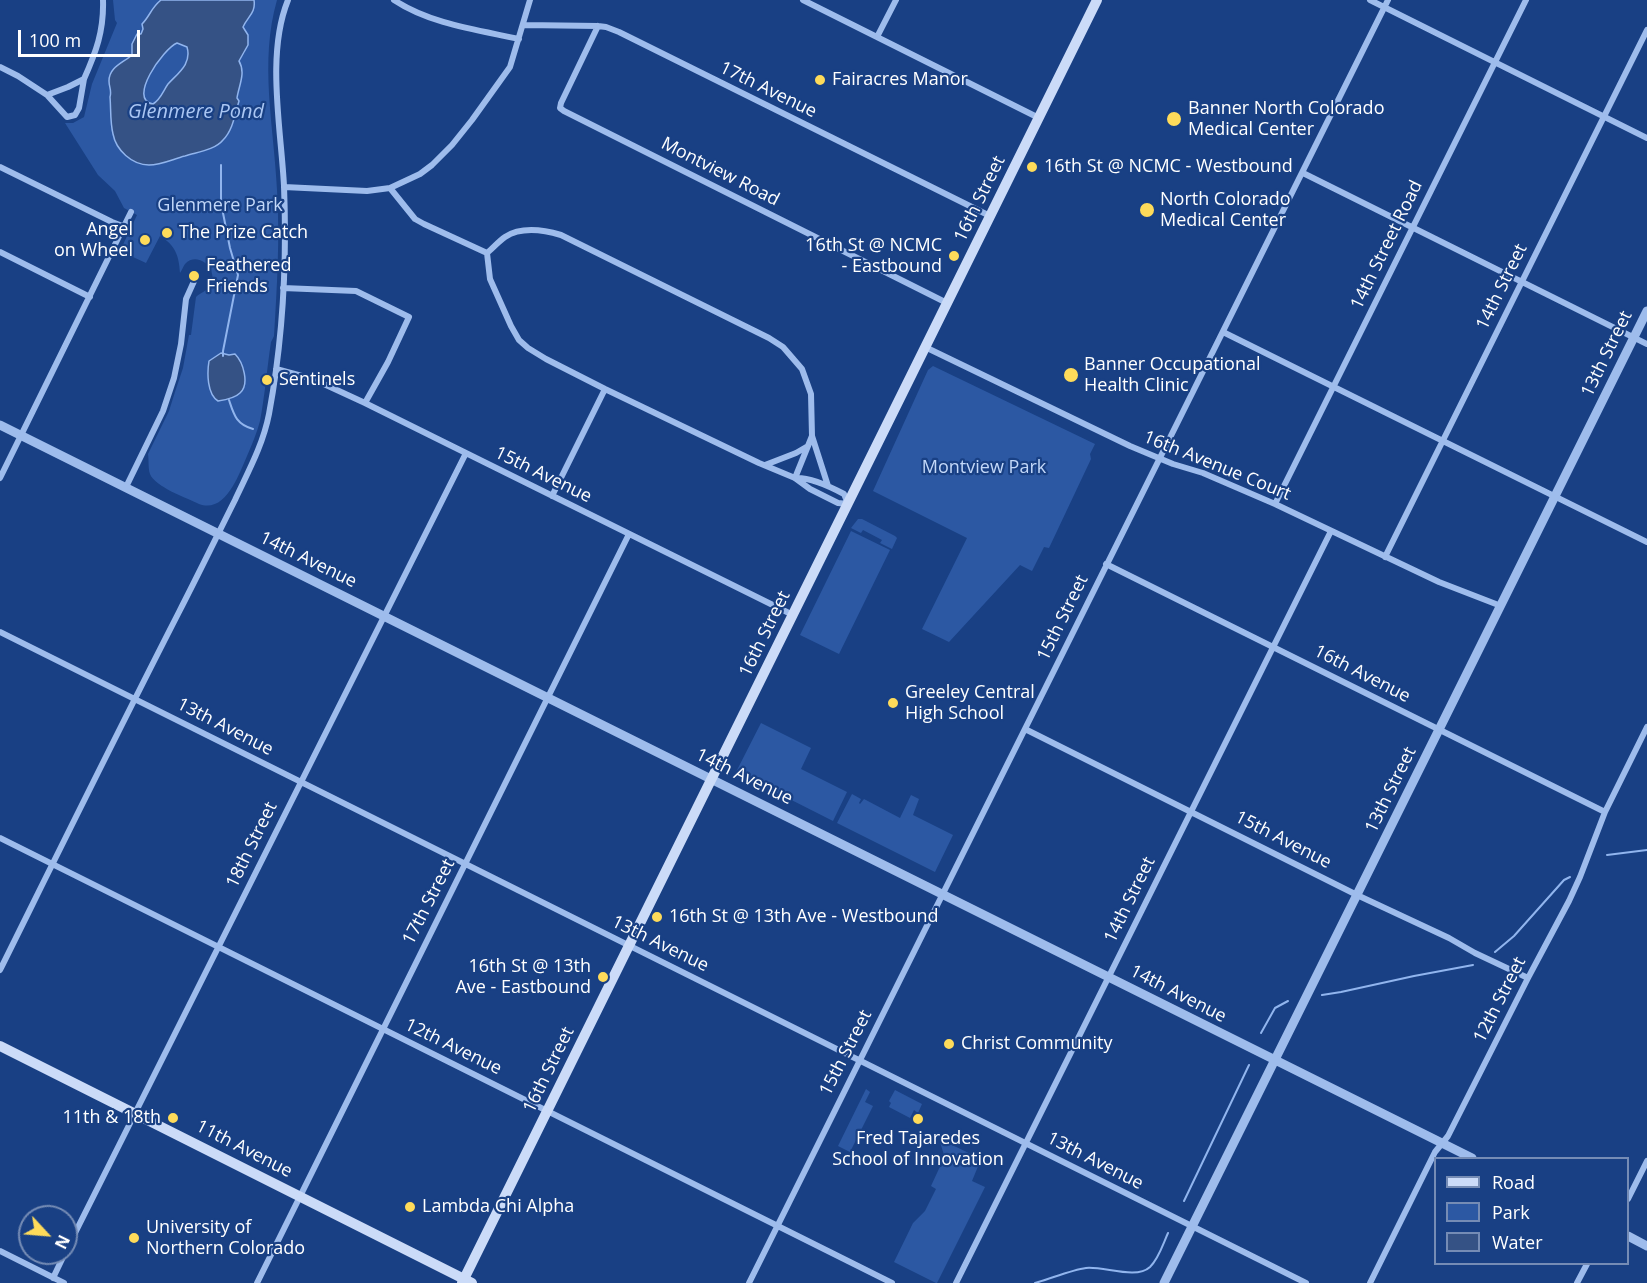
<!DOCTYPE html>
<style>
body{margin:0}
#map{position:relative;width:1647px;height:1283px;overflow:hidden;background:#194084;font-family:"Open Sans",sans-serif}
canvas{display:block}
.legend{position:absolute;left:1434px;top:1157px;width:195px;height:108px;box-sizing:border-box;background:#194084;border:2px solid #758cb5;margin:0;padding:8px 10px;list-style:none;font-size:18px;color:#fff}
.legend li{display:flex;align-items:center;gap:12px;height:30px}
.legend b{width:30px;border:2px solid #758cb5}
.north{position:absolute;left:18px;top:1205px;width:60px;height:60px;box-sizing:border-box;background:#194084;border:2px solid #758cb5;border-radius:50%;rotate:116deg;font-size:16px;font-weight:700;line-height:24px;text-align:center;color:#fff}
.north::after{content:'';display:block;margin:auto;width:21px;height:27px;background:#fedb5a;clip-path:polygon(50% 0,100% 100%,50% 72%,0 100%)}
.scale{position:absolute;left:18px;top:30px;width:122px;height:27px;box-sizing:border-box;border:3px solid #fff;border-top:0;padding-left:8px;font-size:18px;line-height:21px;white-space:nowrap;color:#fff;-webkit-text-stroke:4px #194084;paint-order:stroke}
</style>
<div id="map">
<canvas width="1647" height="1283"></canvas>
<ul class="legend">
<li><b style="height:8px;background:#cbdbf8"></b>Road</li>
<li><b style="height:16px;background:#2c58a3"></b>Park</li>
<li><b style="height:16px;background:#355285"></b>Water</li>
</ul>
<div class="north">N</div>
<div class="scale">100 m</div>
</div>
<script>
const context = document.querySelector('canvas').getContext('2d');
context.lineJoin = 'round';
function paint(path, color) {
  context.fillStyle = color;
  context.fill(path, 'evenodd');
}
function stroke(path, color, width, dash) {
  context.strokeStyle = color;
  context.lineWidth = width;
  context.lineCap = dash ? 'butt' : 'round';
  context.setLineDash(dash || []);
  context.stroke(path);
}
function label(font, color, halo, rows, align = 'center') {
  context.font = font + ' "Open Sans",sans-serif';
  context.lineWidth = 4.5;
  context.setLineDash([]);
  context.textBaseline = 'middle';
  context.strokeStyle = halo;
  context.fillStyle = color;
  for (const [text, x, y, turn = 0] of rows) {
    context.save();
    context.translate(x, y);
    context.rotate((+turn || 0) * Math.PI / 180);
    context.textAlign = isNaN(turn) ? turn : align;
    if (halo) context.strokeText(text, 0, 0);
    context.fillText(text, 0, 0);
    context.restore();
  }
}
const green = new Path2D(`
 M113,0h48c-9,7 -12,16 -19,24l1,5 -2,5h-4l-5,18v3l-23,29c4,12 1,25 3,38 1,8 25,35 31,43h7c16,-2 65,-15 76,-28 7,-8 10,-25 13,-35l-2,-3c2,-13 9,-26 2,-38l6,-9v-19l-2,-6 11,-24v-3h23c-18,62 -3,127 0,190 3,49 0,97 -3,146l-3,6c-4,26 -6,53 -11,79 -3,12 -8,23 -13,35 -8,18 -21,58 -48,48 -12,-6 -44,-17 -49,-30 -2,-6 -1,-13 -2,-20l21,-43 6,-19 8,-24 6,-33h2l5,-38c4,-4 11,-6 14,-11 10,-16 -12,-36 -25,-22 -2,3 -3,6 -5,9 -1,-18 -5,-28 -20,-37l-14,27 -26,-12 17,-36 -13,-7 -9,-17 -17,-16 -33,-52h8l11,-6 8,-33 25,-61 -2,-3z
 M177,43l10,4c5,17 -9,26 -19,37 -5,7 -7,15 -15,20 -26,-4 10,-55 24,-61z
 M933,366l162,78 -5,10 1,5 -42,89 -5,-1 -12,24 -12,-6 -71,77 -27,-13 45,-91 -94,-47 55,-121z
 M858,519h4l33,17 2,2 -5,11 -12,-6 2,-3 -19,-10 -2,3 -10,-5z
 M851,531l39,19 -51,104 -39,-19z
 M761,723l50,25 -10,21 46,23 -14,29 -97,-49z
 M852,794l9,5 -2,4 1,1 4,-5 36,19 11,-23 8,4 -6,16 40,20 -18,37 -98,-49z
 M866,1089l4,3 -5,10 8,4 -23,46 -12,-6z
 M895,1090l27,14 -4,9 -4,-3 -4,8 -21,-11 2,-4 -2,-2z
 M944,1141l37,18 -9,22 13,6 -48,96h-1l-42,-21 19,-39 12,-12 11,-22 -5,-3 12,-26 1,-5 -4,-13z`);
const water = new Path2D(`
 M161,0h93c2,13 -6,16 -11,27l5,8v10l-9,16c7,12 0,24 -2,37l2,3c-4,13 -6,29 -16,39 -8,10 -26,12 -38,16 -12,3 -24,9 -36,9 -17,0 -33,-15 -36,-31 -3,-12 -2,-26 -3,-37 2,-7 -1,-9 -1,-16 0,-14 14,-18 23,-26v-11l5,-10h4l2,-5 -1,-5c8,-8 9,-16 19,-24zM177,43l10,4c5,17 -9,26 -19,37 -5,7 -7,15 -15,20 -26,-4 10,-55 24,-61z
 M221,353l8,2 6,-1c8,8 15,30 5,39 -5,5 -15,7 -22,8 -11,-7 -11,-28 -9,-40z`);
const stream = new Path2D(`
 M221,165v38l9,45 8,27 -15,76v5
 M229,400c5,15 7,24 24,29
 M1607,855l40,-5
 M1495,952l19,-16 50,-56 6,-3
 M1322,995l19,-3 73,-16 59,-11
 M1261,1033l14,-25 13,-7
 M1184,1201l65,-136
 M1035,1283c15,-4 36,-13 51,-15 18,-2 50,12 64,-1 9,-9 13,-23 18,-34`);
const minor = new Path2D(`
 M394,0c36,24 84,30 125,39
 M803,0l236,118
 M1370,0l277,138
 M524,25l74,1 8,1 13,5 371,184
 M598,26l-37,77 -1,5 4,3 383,192
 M877,37l19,-37
 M0,67l18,9 29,19 20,22 8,-2 4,-7 5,-29 -16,8 -21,8
 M84,79c12,-27 20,-48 19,-79
 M0,167l112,55 13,5
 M1303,173l344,171
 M284,187l83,4 23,-3 25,31 9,5 63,29
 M390,188l30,-14 12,-9 20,-20 20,-25 38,-53 20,-67
 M0,252l90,45
 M487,253l3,26 21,47 8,14 9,8 18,11 59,30 154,74 36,15 15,11 28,14 10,1 -4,-10c-13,-7 -33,-17 -49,-16
 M487,253c6,-5 12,-12 18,-16 17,-11 39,-7 56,-2l208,103 14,9 19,22 9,25 1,42 -17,42
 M283,288l73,3 53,26 -21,45 -23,41
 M1223,332l424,210
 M925,347l205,99 43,18 30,9 72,31 164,78 62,24
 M276,369l37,10 52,24 428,212
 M812,436l16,50
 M765,465l31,-12 12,-7
 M0,478l131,-266
 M126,487l37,-76 11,-33 7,-34 5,-45 9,-20
 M552,496l53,-107
 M1275,504l251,-504
 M1385,557l262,-527
 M1106,564l499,248
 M0,632l1306,651
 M1025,729l332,166 92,43 26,15 53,25
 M0,838l892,445
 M0,970c59,-119 118,-239 179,-358 19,-37 37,-74 56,-112 13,-28 28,-55 34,-86 14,-75 18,-153 15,-228 -3,-58 -18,-132 4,-186
 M1628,1199l19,-38
 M0,1251l64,32
 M66,1251l400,-798
 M53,1278l12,-25
 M257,1283l372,-749
 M749,1283l639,-1283
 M956,1283l375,-752
 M1370,1283l65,-131 13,-16 80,-158 41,-77 11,-24 25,-65 42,-85
 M1577,1283l10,-19`);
const tertiary = new Path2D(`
 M0,425l1472,733
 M1628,1236l19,10
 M1164,1283l483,-972`);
const secondary = new Path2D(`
 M0,1046l472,237
 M462,1283l635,-1283`);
const markers = [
 [820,80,6,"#fedb5a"],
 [1174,119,8,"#fedb5a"],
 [1032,167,6,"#fedb5a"],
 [1147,210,8,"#fedb5a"],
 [167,233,6,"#fedb5a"],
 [145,240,6,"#fedb5a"],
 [954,256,6,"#fedb5a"],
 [194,276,6,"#fedb5a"],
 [1071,375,8,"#fedb5a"],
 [267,380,6,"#fedb5a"],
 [893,703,6,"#fedb5a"],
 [657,917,6,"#fedb5a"],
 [603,977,6,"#fedb5a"],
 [949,1044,6,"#fedb5a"],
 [173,1118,6,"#fedb5a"],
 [918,1119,6,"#fedb5a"],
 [410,1207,6,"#fedb5a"],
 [134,1238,6,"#fedb5a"]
];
const poiNames = [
 ["Fairacres Manor",832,80],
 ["Banner North Colorado",1188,109],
 ["Medical Center",1188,130],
 ["16th St @ NCMC - Westbound",1044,167],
 ["North Colorado",1160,200],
 ["Medical Center",1160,221],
 ["Angel",133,230,"right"],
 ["on Wheel",133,251,"right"],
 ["The Prize Catch",179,233],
 ["16th St @ NCMC",942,246,"right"],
 ["- Eastbound",942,267,"right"],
 ["Feathered",206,266],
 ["Friends",206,287],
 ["Banner Occupational",1084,365],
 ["Health Clinic",1084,386],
 ["Sentinels",279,380],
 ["Greeley Central",905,693],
 ["High School",905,714],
 ["16th St @ 13th Ave - Westbound",669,917],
 ["16th St @ 13th",591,967,"right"],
 ["Ave - Eastbound",591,988,"right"],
 ["Christ Community",961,1044],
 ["11th & 18th",161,1118,"right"],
 ["Fred Tajaredes",918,1139,"center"],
 ["School of Innovation",918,1160,"center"],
 ["Lambda Chi Alpha",422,1207],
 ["University of",146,1228],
 ["Northern Colorado",146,1249]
];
const streetNames = [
 ["17th Avenue",768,90,26],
 ["Montview Road",720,172,27],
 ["16th Street",980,199,-64],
 ["14th Street Road",1387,245,-64],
 ["14th Street",1502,287,-64],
 ["13th Street",1607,354,-64],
 ["16th Avenue Court",1217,466,22],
 ["15th Avenue",543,475,26],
 ["14th Avenue",308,560,26],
 ["15th Street",1063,618,-64],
 ["16th Street",765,634,-64],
 ["16th Avenue",1362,674,27],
 ["13th Avenue",225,727,27],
 ["14th Avenue",744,777,26],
 ["13th Street",1391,790,-64],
 ["15th Avenue",1283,840,27],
 ["18th Street",252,845,-64],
 ["14th Street",1130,900,-64],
 ["17th Street",429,902,-63],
 ["13th Avenue",660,944,26],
 ["14th Avenue",1178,994,27],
 ["12th Street",1500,1000,-63],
 ["12th Avenue",453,1047,26],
 ["15th Street",846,1053,-63],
 ["16th Street",549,1070,-64],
 ["11th Avenue",244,1149,27],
 ["13th Avenue",1095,1161,27]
];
const parkNames = [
 ["Glenmere Park",220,206],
 ["Montview Park",984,468]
];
const waterNames = [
 ["Glenmere Pond",196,112]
];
paint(green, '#2c58a3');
paint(water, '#355285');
stroke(water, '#91b5ee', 1.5);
stroke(stream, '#91b5ee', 2);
stroke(minor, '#9ebcec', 6);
stroke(tertiary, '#9ebcec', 9);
stroke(secondary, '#cbdbf8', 10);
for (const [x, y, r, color] of markers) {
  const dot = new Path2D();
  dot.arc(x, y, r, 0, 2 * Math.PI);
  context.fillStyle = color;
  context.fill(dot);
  stroke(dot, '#194084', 2);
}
label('18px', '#fff', '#194084', poiNames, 'left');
label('18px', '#fff', '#194084', streetNames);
label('18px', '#c3d8f9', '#194084', parkNames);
label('italic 20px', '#aac6f3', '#194084', waterNames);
</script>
